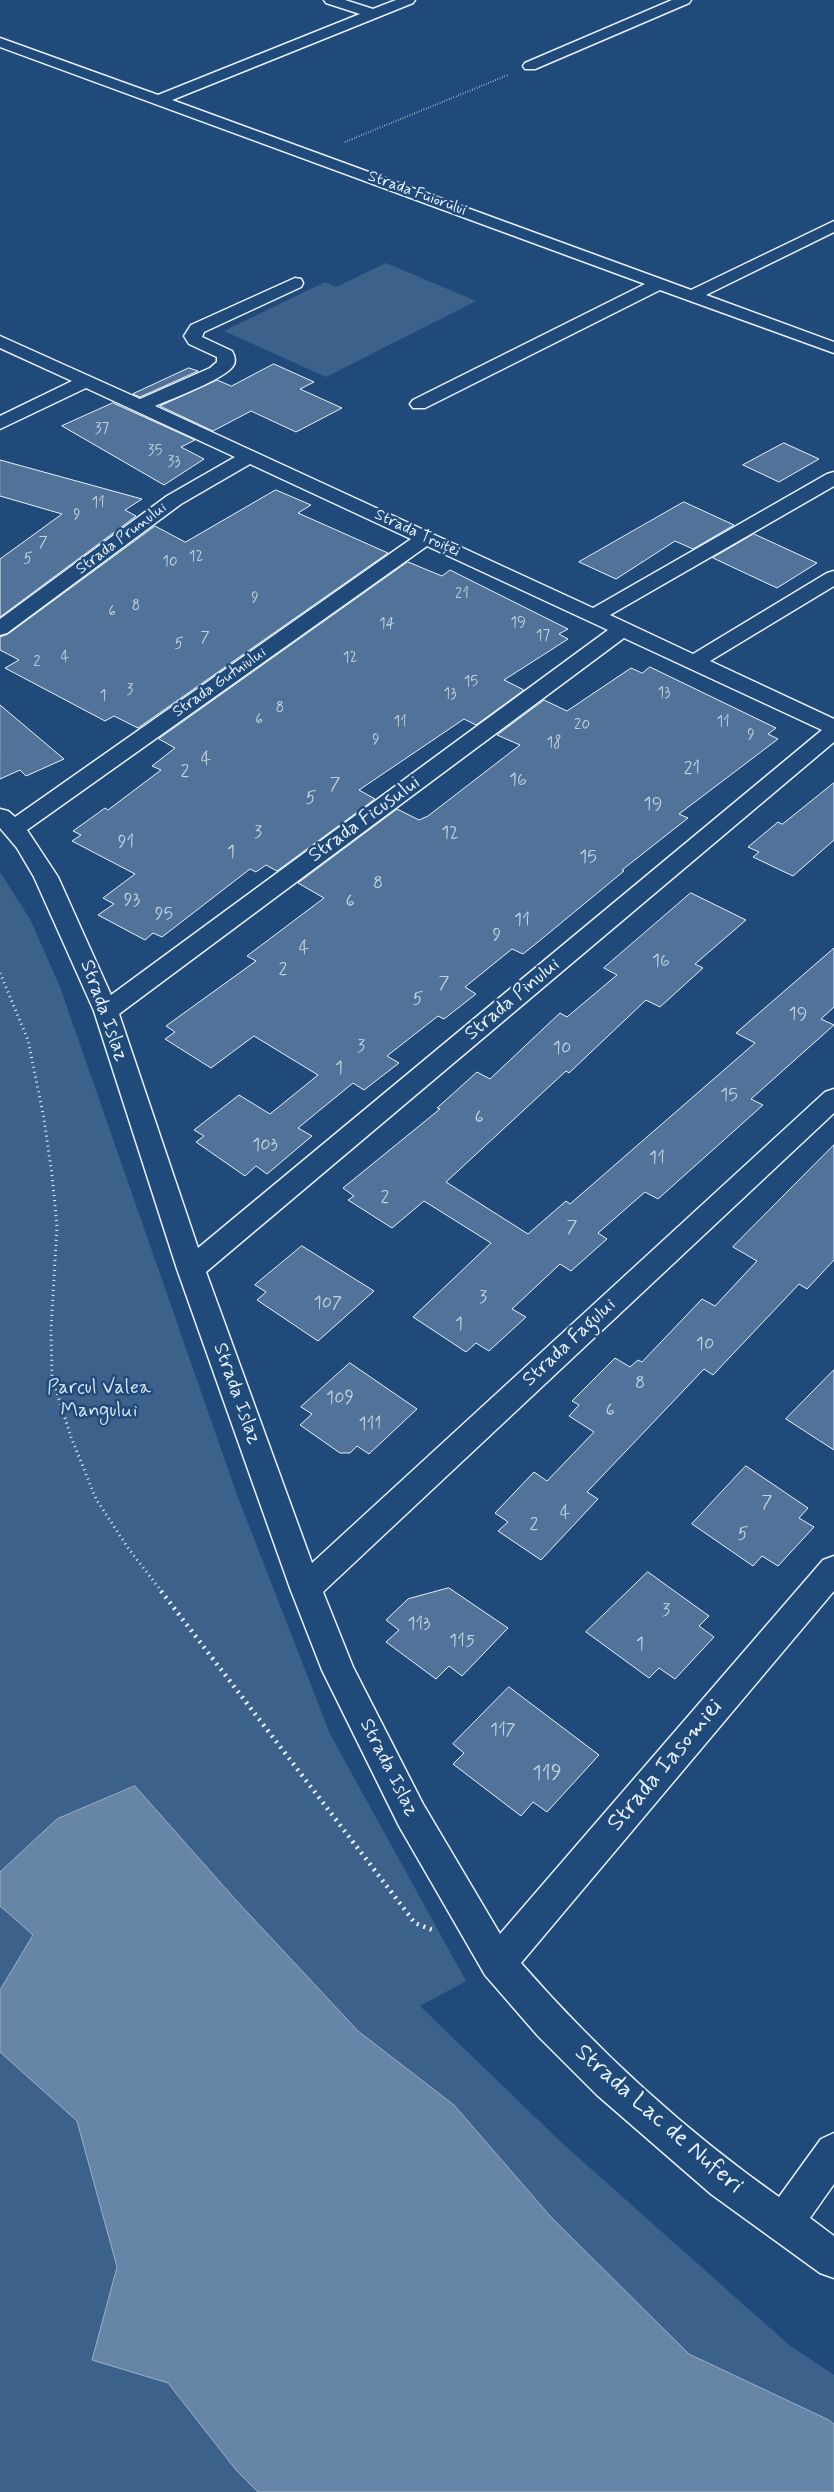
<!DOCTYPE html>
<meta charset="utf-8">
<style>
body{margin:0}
canvas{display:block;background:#1f4a7a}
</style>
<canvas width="834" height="2492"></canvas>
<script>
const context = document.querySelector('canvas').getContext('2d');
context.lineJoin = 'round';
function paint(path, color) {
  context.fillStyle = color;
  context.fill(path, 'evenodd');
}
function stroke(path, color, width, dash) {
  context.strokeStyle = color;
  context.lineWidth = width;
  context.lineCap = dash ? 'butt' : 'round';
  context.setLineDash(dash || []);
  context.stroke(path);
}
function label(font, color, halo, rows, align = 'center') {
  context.font = font + ' Mynerve,sans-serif';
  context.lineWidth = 5;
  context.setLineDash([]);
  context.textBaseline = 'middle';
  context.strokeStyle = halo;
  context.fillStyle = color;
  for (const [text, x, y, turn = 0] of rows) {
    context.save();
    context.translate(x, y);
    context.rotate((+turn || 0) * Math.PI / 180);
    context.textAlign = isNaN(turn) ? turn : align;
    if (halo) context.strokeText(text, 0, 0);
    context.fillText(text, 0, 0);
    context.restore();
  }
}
const green = new Path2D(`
 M386,263l90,38 -150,76 -102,-46 101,-49 11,5z
 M0,872l30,47 30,68 177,508 93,239 136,247 -46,25 142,137 227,202 45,30v117h-834z`);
const water = new Path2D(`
 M135,1786l100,113 123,132 96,74 97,112 138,137 140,66 5,4v68h-576l-22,-22 -68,-87 -76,-23 25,-93 -40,-146 -77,-69v-62l33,-55 -33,-29v-34l57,-53z`);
const building = new Path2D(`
 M274,364l40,18 -14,7 42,19 -46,24 -45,-21 -38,20 -53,-25 57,-26 14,6z
 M189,368l9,3 -58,26 -7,-3z
 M113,403l82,37 -14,7 23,12 -40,26 -102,-59z
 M784,443l35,16 -40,23 -36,-17z
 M0,460l142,39 -17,11 11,6 -136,101v-58l62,-45 -62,-18z
 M276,490l35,15 -13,8 90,40 -250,175 -24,-12 -9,5 -100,-53 14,-8 -19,-10v-13l8,-3 147,-108 30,16z
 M684,502l50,23 -41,24 -18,-8 -59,38 -37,-17z
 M754,534l24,11 39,18 -40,25 -64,-30z
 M408,562l34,14 8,-6 118,59 -9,5 9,5 -64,41 20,10 -48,35 -12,-6 -105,71 16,9 -98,72 -11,-6 -10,7 -6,-3 -88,68 -9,-4 -8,7 -47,-25 16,-11 -11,-6 32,-24 -63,-33 9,-6 -8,-4 32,-23 3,2 53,-40 -9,-4 23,-18 -16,-9z
 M650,667l126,61 -8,6 10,5 -99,75 9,4 -66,52 2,1 -86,71 -15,12 -11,-5 -47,38 11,7 -32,25 -6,-3 -51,40 12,7 -35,27 -11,-7 -55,45 14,8 -45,38 -11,-8 -11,10 -49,-34 8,-6 -10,-6 45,-35 31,19 48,-39 -64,-39 -43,32 -46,-29 10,-7 -9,-6 90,-65 -9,-5 77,-58 -26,-15 99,-74 22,11 9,-4 92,-71 -23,-10 47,-35 23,11 64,-43 11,5z
 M0,705l64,54 -38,17 -6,-6 -20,9z
 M834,783v57l-41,36 -40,-19 6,-5 -11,-5 30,-25 4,2z
 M691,893l55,27 -51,44 8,4 -43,39 -14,-7 -77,73 -3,-2 -120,111 82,52 38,-33 4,3 185,-161 -19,-10 98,-85v59l-13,12 13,6 -83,74 12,6 -105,94 -13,-7 -47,41 9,6 -36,32 -11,-7 -48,45 14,8 -37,34 -13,-8 -10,9 -53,-35 78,-74 -67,-42 -32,27 -44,-28 6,-4 -11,-8 97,-79 -3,-1 40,-36 13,7 70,-66 7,4 50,-42 -13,-7z
 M834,1145v115l-27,29 -8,-5 -86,91 -9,-6 -117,123 11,7 -57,61 -43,-29 10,-9 -13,-9 39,-41 13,9 47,-49 -25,-16 10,-11 -7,-4 43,-43 15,9 8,-7 4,2 60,-63 13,7 42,-45 -24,-14z
 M302,1246l72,45 -56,50 -61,-41 9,-8 -11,-7z
 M350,1363l67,46 -48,45 -12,-8 -7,7h-10l-40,-28 12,-11 -11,-7z
 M834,1370v80l-48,-31z
 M746,1466l62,42 -9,10 15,9 -36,39 -16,-10 -9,10 -61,-42z
 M648,1572l61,44 -10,10 15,11 -39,42 -16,-11 -10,10 -63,-46z
 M449,1588l59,40 -46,48 -13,-10 -13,13 -50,-37 13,-12 -13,-10 22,-21z
 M509,1687l90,68 -52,57 -14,-10 -12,14 -68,-52 11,-11 -11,-9z`);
const pathFar2 = new Path2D(`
 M345,142l163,-67`);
const pathFar1 = new Path2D(`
 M0,973l28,67 16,79 8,56 5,51 -6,104 1,47 19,60 25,62 32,49 34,44`);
const path = new Path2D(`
 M161,1591l254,332 20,8`);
const minor = new Path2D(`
 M324,0h21l28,9 23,-9h19l-2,3 -241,97 519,190 143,-69v11l-128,63 128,47v11l-174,-63 -235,118h-12l-3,-4 3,-4 232,-116 -645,-237v-9l158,57 202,-81 -34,-11z
 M672,0h19l-2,3 -154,66h-10l-2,-3 2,-3z
 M295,278l6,1 2,4 -2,4 -97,45 -2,5 30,14c3,5 4,11 1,15 -8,13 -62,33 -78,40l438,202 234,-134 7,-2v14l-224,129 83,39 134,-81 7,-2v15l-124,75 124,58v23l-628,530 106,291 513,-471 9,-3v24l-511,479 30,75 70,137 77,130 323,-374 11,-4v35l-313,372c76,87 163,167 258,234l42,-58 13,-6v51l-24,34 24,18v42l-14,-5 -109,-79 -114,-99 -59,-59 -53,-61 -86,-149 -77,-156 -32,-82 -113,-319 -83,-258 -60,-134 -17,-29 -17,-20v-19l8,2 7,6 396,-278 -161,-75 -69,40 -174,129 -7,2v-16l167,-123 68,-39 -149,-69 -86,41v-13l72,-35 -72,-33v-12l140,63 70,-31 7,-6v-5l-28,-13 -5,-8 7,-11zM427,546l181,84 -497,365 -53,-118 -31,-47zM624,638l198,92 -624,518 -79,-234z`);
const farNumbernames = [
 ["37",102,430],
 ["35",155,452],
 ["33",174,463],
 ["11",98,504],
 ["9",77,516],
 ["7",43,544],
 ["12",196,558],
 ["5",28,560],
 ["10",170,563],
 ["21",462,595],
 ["9",255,599],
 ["8",136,607],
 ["6",112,613],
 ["19",518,624],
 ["14",387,625],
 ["17",543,637],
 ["7",205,639],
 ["5",179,645],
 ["4",65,658],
 ["12",350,659],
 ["2",37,663],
 ["15",471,683],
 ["3",130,691],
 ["13",664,694],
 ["13",450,695],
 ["1",103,697],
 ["8",280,709],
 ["6",259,721],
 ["11",400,723],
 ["11",723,723],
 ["20",582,726],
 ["9",751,736],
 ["9",376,741],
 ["18",554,744]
];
const farStreetnames = [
 ["Strada Fuiorului",417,194,20],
 ["Strada Troiței",417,534,25],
 ["Strada Prunului",122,539,-37],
 ["Strada Gutuiului",220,683,-35]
];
const numberNames = [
 ["4",206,760],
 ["21",692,769],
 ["2",185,772],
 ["16",518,781],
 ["7",335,785],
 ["5",311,799],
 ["19",653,805],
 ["3",258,833],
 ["12",450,834],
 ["91",126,843],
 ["1",231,853],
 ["15",588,858],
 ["8",378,884],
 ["93",132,901],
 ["6",350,902],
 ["95",164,915],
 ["11",522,921],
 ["9",497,936],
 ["4",304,949],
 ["16",661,962],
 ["2",283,970],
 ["7",444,984],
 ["5",418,1000],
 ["19",798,1015],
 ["3",361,1047],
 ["10",562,1049],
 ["1",339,1069],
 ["15",729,1096],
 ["6",479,1118],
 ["103",265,1146],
 ["11",657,1159],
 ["2",385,1198],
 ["7",572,1228],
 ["3",483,1298],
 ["107",328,1304],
 ["1",459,1325],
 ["10",705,1345],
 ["8",640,1384],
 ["109",340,1399],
 ["6",610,1411],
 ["111",370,1425],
 ["7",767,1503],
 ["4",565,1514],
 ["2",534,1525],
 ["5",743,1535],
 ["3",666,1611],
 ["113",419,1625],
 ["115",462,1642],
 ["1",640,1645],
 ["117",503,1731]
];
const streetNames = [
 ["Strada Ficusului",365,820,-36],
 ["Strada Pinului",513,1000,-40],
 ["Strada Islaz",103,1011,70],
 ["Strada Fagului",570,1343,-43],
 ["Strada Islaz",236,1394,70],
 ["Strada Islaz",388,1768,63]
];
const parkNames = [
 ["Parcul Valea",99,1389],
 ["Mangului",99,1412]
];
const nearNumbernames = [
 ["119",547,1775]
];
const nearStreetnames = [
 ["Strada Iasomiei",666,1766,-50],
 ["Strada Lac de Nuferi",658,2120,41]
];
paint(green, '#3c628c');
paint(water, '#6685a7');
stroke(water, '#9ab0c7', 1);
paint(building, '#517399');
stroke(building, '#e8f1f8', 1);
stroke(minor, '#e8f1f8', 3);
stroke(pathFar2, '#e8f1f8', 2, [0.5, 2]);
stroke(pathFar1, '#e8f1f8', 3, [1, 4]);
stroke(path, '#e8f1f8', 4.5, [2, 5]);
paint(minor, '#1f4a7a');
label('15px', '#c2d2e0', null, farNumbernames);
label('16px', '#e8f1f8', '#1f4a7a', farStreetnames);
label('18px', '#c2d2e0', null, numberNames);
label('20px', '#e8f1f8', '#1f4a7a', streetNames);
label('20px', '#d7e3ed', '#1f4a7a', parkNames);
label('21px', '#c2d2e0', null, nearNumbernames);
label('24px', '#e8f1f8', '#1f4a7a', nearStreetnames);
</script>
